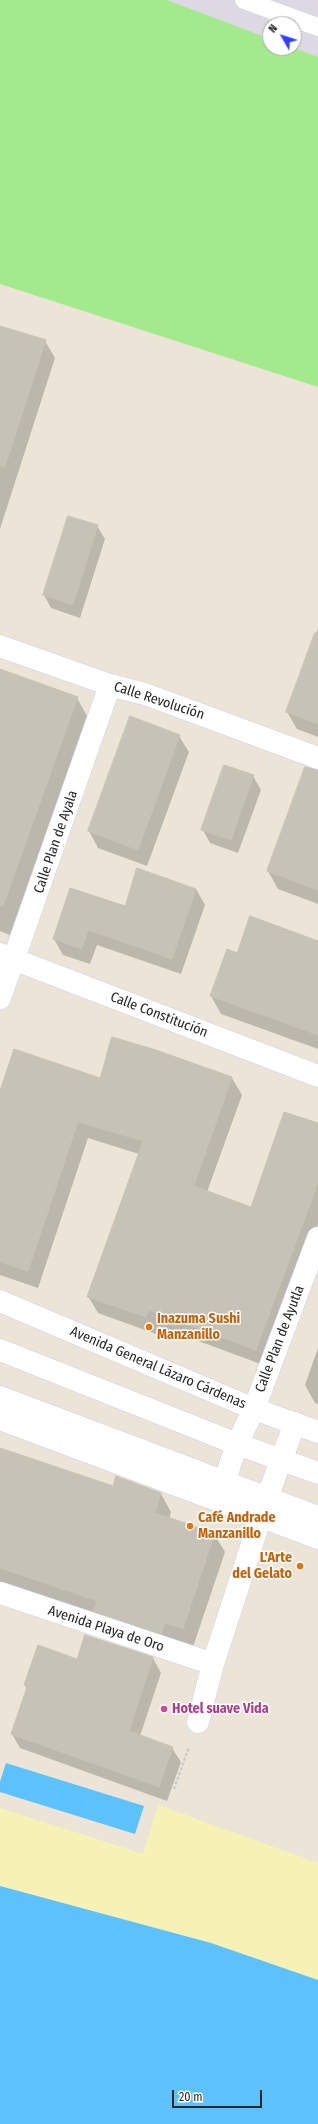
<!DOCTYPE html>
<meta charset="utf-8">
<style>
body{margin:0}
#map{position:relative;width:318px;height:2124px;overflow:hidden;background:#ece5d7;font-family:"Fira Sans Condensed",sans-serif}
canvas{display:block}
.north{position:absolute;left:262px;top:16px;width:40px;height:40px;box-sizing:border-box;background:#fff;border:1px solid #a9a9a9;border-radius:50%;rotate:309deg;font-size:11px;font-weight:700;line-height:16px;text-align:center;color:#272727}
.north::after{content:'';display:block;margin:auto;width:14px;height:18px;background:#3142ff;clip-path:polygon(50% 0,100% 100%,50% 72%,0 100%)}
.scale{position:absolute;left:172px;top:2090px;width:90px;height:18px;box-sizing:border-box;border:2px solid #272727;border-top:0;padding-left:5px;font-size:12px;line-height:14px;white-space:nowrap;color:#272727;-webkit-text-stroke:3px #fff;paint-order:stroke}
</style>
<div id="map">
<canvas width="318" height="2124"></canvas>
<div class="north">N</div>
<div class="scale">20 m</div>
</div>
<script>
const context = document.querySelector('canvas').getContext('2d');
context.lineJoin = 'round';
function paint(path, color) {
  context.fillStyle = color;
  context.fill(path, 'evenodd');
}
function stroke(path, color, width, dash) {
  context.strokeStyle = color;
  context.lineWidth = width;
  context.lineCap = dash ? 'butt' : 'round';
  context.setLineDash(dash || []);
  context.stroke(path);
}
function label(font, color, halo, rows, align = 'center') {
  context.font = font + ' "Fira Sans Condensed",sans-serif';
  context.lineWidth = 3;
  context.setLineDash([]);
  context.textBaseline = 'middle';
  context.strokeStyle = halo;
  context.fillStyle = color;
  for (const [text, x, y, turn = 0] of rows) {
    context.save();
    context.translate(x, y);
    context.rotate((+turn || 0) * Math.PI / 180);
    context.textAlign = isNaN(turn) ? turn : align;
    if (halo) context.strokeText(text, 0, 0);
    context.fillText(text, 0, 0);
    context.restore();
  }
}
const industrial = new Path2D(`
 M147,0h171v63l-40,-15h16v-24h-24v21z`);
const green = new Path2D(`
 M0,0h167l103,39v9h24l24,9v330l-318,-103z`);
const sand = new Path2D(`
 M158,1805l160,58v117l-107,-37 -211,-57v-78l143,46z`);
const water = new Path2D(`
 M6,1763l138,43 -9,28 -135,-42v-10z
 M0,1886l211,57 107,37v144h-318z`);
const shadow = new Path2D(`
 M0,330l45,11 10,17 -55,171z
 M97,526l8,13 -25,79 -29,-10 -7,-13z
 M318,628v109l-21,-8 -10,-17z
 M0,670l77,28 10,18 -77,219 -10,-4z
 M179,736l10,16 -42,114 -49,-18 -9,-17z
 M253,776l8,14 -23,63 -28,-10 -7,-13z
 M318,788v116l-40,-15 -10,-18z
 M196,889l9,16 -24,69 -84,-29 -7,19 -27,-9 -9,-16 71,-32z
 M318,942v107l-97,-35 -10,-18 26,-42z
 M156,1051l76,27 10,17 -35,97 45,17 66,-85v100l-52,142 -108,-40 -2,8 -58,-21 -10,-17 51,-142 -51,-16 -50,150 -38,-13v-181l100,-15z
 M318,1348v56l-3,-1 -10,-18z
 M0,1449l113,38 48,7 10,18 -2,7 45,15 11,18 -32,95 -193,-65z
 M86,1636l67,22 8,15 -21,63 32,12 9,14 -14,39 -147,-53 -8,-14 15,-44 -2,-5 52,-25z`);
const building = new Path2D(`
 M0,326l46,14 -41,127 -5,-1z
 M68,516l30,9 -25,80 -30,-10z
 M315,633l3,1v90l-32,-12z
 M0,669l78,28 -75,209h-3z
 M130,716l50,19 -42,115 -50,-19z
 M224,765l30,10 -23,65 -30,-10z
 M305,767l13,3v120l-51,-19z
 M137,868l59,21 -24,70 -84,-29 -6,19 -29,-10 17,-51 55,18z
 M250,916l68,25v94l-108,-39 17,-47 10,4z
 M112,1037l44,13 76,27 -38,109 57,21 33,-95 34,11v60l-62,167 -107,-40 -3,7 -59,-20 56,-156 -65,-19 -50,149 -28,-9v-171l14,-42 86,29z
 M0,1448l113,38 3,-10 45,17 -6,20 60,20 -32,96 -18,-6 -4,11 -68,-23 4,-10 -97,-33z
 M85,1635l68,22 -24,74 44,16 -14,40 -148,-53 16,-47 -3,-2 14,-40 39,14z`);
const path = new Path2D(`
 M174,1789l15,-42`);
const lane = new Path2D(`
 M244,0l74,27`);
const street = new Path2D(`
 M0,646l110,39 35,9 173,64
 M0,954l318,122
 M0,998l110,-313
 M0,1419l318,119
 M224,1483l13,-39 17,-35 64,-171
 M0,1593l213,71
 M198,1722l15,-58 54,-166 28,-75`);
const secondary = new Path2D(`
 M0,1301l254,108 64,23
 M0,1350l237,94 81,29
 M0,1397l318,120`);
const markers = [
 [149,1327,4,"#e8710a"],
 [190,1526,4,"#e8710a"],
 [300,1566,4,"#e8710a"],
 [164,1709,4,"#d1479c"]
];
const streetNames = [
 ["Calle Revolución",159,701,18],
 ["Calle Plan de Ayala",56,842,-71],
 ["Calle Constitución",159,1015,21],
 ["Calle Plan de Ayutla",280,1339,-69],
 ["Avenida General Lázaro Cárdenas",158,1368,23],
 ["Avenida Playa de Oro",106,1629,18]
];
const foodNames = [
 ["Inazuma Sushi",157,1319],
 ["Manzanillo",157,1335],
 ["Café Andrade",198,1518],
 ["Manzanillo",198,1534],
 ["L'Arte",292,1558,"right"],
 ["del Gelato",292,1574,"right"]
];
const hotelNames = [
 ["Hotel suave Vida",172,1709]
];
paint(industrial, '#ddd9e3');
paint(green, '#a3ea8c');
paint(sand, '#f6f2b5');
paint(water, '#5dc1fb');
paint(shadow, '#0003');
paint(building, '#c7c2b7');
stroke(building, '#c7c1b1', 1);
stroke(lane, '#cccee3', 19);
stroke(street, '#cccee3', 23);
stroke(secondary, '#cccee3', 23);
stroke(path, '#cbcbcb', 2.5, [3, 2]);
stroke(lane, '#fff', 18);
stroke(street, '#fff', 22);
stroke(secondary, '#fff', 22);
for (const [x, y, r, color] of markers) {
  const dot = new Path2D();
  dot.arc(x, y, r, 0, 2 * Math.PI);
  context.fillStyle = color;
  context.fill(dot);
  stroke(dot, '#fff', 1.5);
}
label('14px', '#272727', '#fff', streetNames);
label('bold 14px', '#c56008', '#fff', foodNames, 'left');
label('bold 14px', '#b23c85', '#fff', hotelNames, 'left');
</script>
